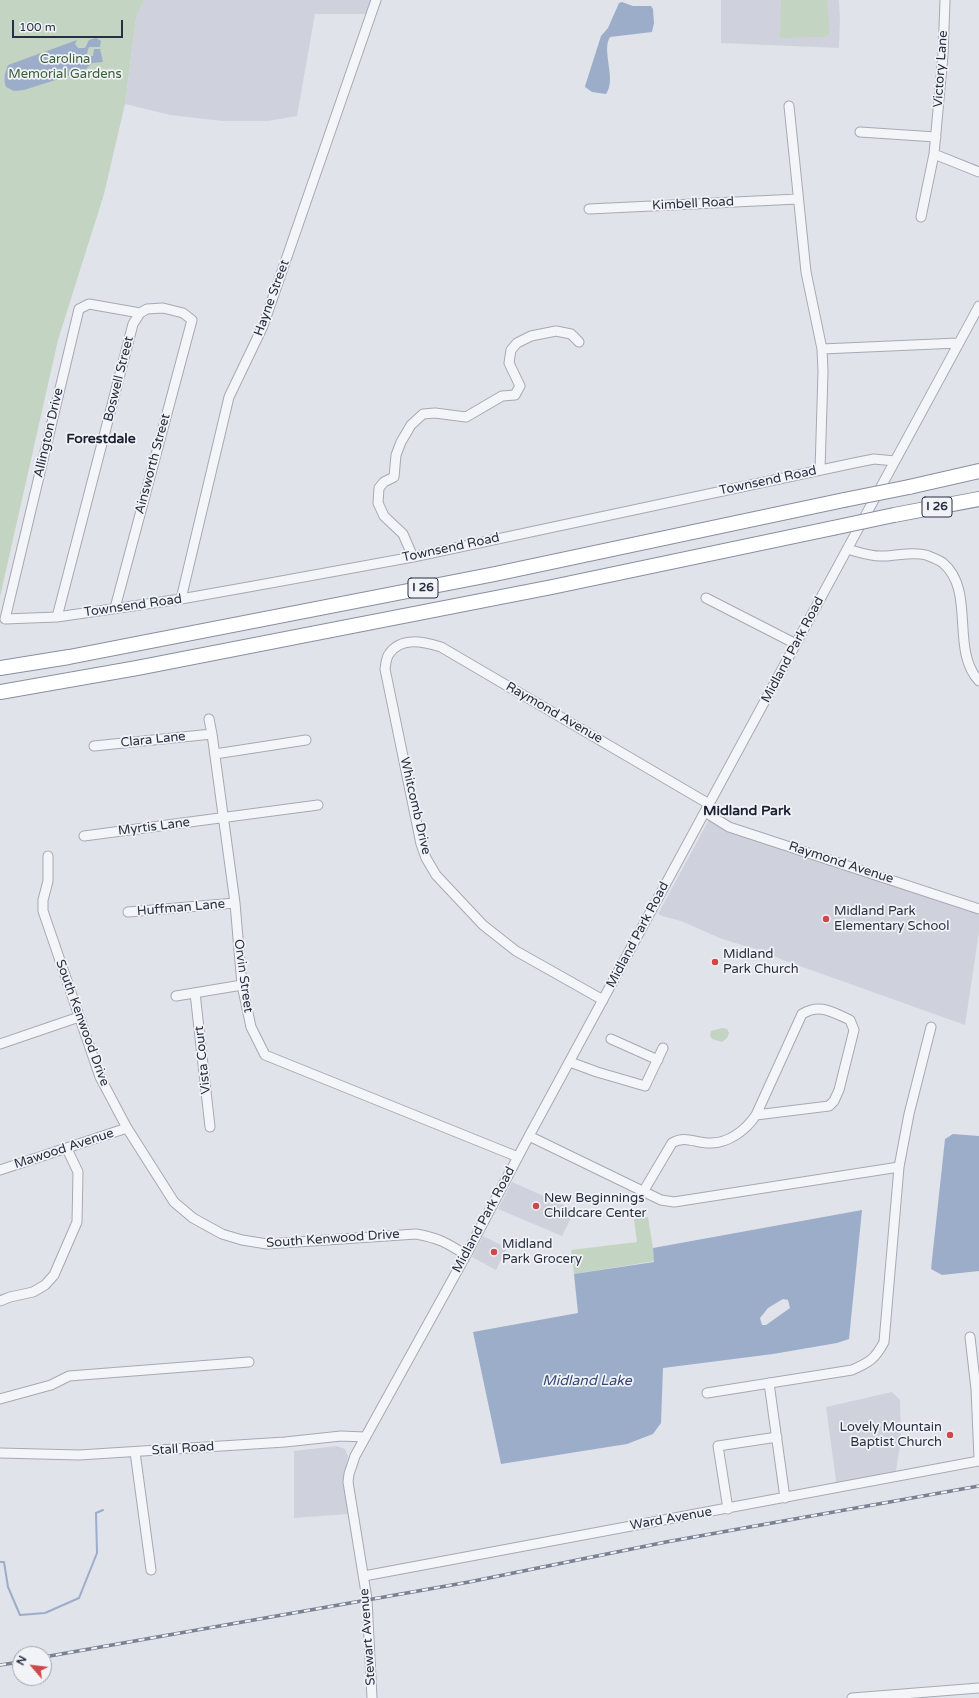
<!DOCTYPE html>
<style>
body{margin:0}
#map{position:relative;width:979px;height:1698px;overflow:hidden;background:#e1e3ea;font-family:"Varela Round",sans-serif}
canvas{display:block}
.north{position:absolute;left:12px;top:1646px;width:40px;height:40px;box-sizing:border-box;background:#f1f3f7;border:1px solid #a1a5af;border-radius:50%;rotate:298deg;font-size:11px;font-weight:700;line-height:16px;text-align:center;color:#292f42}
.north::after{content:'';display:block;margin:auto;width:14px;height:18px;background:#ce474a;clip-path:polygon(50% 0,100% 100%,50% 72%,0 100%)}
.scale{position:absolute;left:12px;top:20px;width:111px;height:18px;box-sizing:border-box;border:2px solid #292f42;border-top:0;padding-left:5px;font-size:12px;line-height:14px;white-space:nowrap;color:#292f42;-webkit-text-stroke:3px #f1f3f7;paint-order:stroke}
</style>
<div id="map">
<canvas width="979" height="1698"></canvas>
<div class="north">N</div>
<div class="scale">100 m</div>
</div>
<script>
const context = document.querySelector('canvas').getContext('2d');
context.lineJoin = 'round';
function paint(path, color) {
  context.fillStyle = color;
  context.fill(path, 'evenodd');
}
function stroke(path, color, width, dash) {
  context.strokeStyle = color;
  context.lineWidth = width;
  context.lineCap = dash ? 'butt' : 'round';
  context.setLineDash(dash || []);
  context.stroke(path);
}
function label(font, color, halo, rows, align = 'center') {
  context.font = font + ' "Varela Round",sans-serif';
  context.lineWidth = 3.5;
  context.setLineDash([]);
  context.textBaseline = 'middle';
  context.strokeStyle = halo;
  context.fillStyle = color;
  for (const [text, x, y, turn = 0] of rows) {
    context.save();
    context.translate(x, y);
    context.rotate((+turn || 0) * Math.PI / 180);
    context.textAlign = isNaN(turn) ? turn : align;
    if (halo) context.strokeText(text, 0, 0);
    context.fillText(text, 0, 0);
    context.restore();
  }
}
const built = new Path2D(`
 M144,0h232l-5,14h-56l-18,102 -29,5h-46l-52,-6 -45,-11 11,-86z
 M721,0h118l1,20 -1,28 -118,-5z
 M711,816l268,93v23l-14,93 -182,-65 -21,-9 -40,-12 -41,-18 -16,-4 -7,-3z
 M512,1182l63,28 -13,26 -64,-27z
 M483,1236l24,12 -11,22 -24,-13z
 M892,1392l8,8 1,39 -6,38 -58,11 -11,-81z
 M336,1446l9,3 3,7 -4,21 4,37 -54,4v-67z`);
const green = new Path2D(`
 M0,0h144l-8,18 -11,86 -21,90 -46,146 -58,257z
 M781,0h46l3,34 -6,3 -44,1z
 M722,1028l5,1 2,4 -2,5 -5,4 -10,-3 -2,-3 1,-5z
 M648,1217l7,44 -81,13 -3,-24 66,-8 -3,-23z`);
const water = new Path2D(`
 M622,2l11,4h18l2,3 1,14 -2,9 -42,5c-9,14 7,42 -4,57l-14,-2 -7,-5 1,-4 15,-47 7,-8 11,-25z
 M96,38l5,3 -1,6h-11l-2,6 2,3h4l1,-7h6l3,13 -11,1 -8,8 -60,19 -10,1 -8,-4c-3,-8 -1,-14 2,-22l69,-25 -2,4 3,4h7l4,-8z
 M953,1134l26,2v135l-37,4 -11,-6 14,-130z
 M862,1210l-13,129 -12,4 -64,11 -110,14 -2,55 -8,11 -26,10 -126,20 -28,-132 105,-19 -4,-39 80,-12 -1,-14zM783,1299l5,1 2,8 -24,17h-4l-2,-7 8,-10z`);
const stream = new Path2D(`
 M0,1562h4l4,25 12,28 25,-2 34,-15 18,-45 -1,-40 7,-3`);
const minor = new Path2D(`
 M789,106l17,166 16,77 1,23 -3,98
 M860,132l76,5
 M934,154l45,18
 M589,209l209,-10
 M921,217l13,-63 9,-99 2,-55
 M140,313l-51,-9 -10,5 -74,310 52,-2 124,-18 73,-13 159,-29 441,-94 20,-4 21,2
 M822,349l136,-6
 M847,549c12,3 24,8 36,7 14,0 29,-5 43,-1 5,2 13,5 17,8 33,28 7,87 36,118
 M413,557l-10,-23 -19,-18 -6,-13 1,-15 5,-6 10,-5 2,-22 5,-13 10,-17 12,-11 12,-1 31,4 36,-21 13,-1 5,-9 -11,-23 2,-13 6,-7 14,-7 25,-5 15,3 8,8
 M706,598l90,46
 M181,599l48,-202 34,-71 113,-326
 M57,617l76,-293 7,-11 7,-4 16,-1 20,5 9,7 -77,288
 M209,719l3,15 23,169 7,82 9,42 14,28 253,102
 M94,746l118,-12
 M215,754l91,-14
 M705,812l24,15 250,82
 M84,836l234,-31
 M48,856v25l-5,19v11l57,166 27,51 47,74 19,16 29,16 20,6 25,4 149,-10c23,4 31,9 50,21
 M128,912l107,-9
 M195,993l15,134
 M176,996l66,-11
 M603,1000l-87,-49 -33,-26 -47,-50 -10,-17 -5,-14 -36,-175c1,-5 1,-11 4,-15 12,-18 35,-12 52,-7l268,157
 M611,1039l47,21
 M0,1044l79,-27
 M570,1062l27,10 48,14 18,-38
 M529,1136l132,64 13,2 225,-35
 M0,1170l127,-42
 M643,1192l29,-49c13,-8 23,0 37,0 19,1 37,-13 47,-28l46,-101c18,-11 30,-2 48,6l4,10 -15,60 -5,11 -5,5 -73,9
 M0,1301l10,-4 23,-5 12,-7 9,-10 23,-53 1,-50 -11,-23
 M970,1337l6,52 3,69
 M769,1383l16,115
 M707,1393l145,-23c18,-8 23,-11 32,-28l15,-175 10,-53 22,-87
 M0,1399l51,-14 18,-9 180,-14
 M135,1452l16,118
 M0,1453l79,2 206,-13 56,-6 24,1
 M728,1509l-10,-63 59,-9
 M364,1576l615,-115
 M372,1698l-5,-99 -19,-117 1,-8 6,-18 111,-201 63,-119 450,-830
 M852,1698l127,-10`);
const highway = new Path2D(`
 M909,487l70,-16
 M894,515l85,-16
 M0,668l69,-11 426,-83 349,-74
 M0,692l137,-24 415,-81 281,-59`);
const rail = new Path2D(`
 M44,1657l425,-75 197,-40 313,-56
 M0,1665l20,-3`);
const highwayBridge = new Path2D(`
 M844,500l65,-13
 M833,528l61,-13`);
const markers = [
 [826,919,4,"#ce474a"],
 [715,962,4,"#ce474a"],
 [536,1206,4,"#ce474a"],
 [494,1252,4,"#ce474a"],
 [950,1435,4,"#ce474a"]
];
const shields = [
 [937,507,30],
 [423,588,30]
];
const shieldNames = [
 ["I 26",937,507],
 ["I 26",423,588]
];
const parkNames = [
 ["Carolina",65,60],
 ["Memorial Gardens",65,75]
];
const streetNames = [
 ["Victory Lane",941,69,-86],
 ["Kimbell Road",693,204,-3],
 ["Hayne Street",272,298,-70],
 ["Boswell Street",119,379,-76],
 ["Allington Drive",49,433,-77],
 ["Ainsworth Street",153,464,-75],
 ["Townsend Road",768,481,-12],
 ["Townsend Road",451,548,-12],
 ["Townsend Road",133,606,-8],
 ["Midland Park Road",793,650,-62],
 ["Raymond Avenue",554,713,30],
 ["Clara Lane",153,740,-6],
 ["Whitcomb Drive",415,806,77],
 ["Myrtis Lane",154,827,-7],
 ["Raymond Avenue",841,863,18],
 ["Huffman Lane",181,908,-5],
 ["Midland Park Road",638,935,-62],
 ["Orvin Street",243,976,82],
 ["South Kenwood Drive",82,1023,70],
 ["Vista Court",203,1060,-96],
 ["Mawood Avenue",64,1149,-18],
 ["Midland Park Road",484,1220,-62],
 ["South Kenwood Drive",333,1239,-4],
 ["Stall Road",183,1449,-4],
 ["Ward Avenue",671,1519,-10],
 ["Stewart Avenue",368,1637,-94]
];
const poiNames = [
 ["Midland Park",834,912],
 ["Elementary School",834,927],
 ["Midland",723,955],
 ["Park Church",723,970],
 ["New Beginnings",544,1199],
 ["Childcare Center",544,1214],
 ["Midland",502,1245],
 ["Park Grocery",502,1260],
 ["Lovely Mountain",942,1428,"right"],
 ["Baptist Church",942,1443,"right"]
];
const neighbourhoodNames = [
 ["Forestdale",101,439],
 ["Midland Park",747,811]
];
const waterNames = [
 ["Midland Lake",587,1381]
];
paint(built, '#cfd2dc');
paint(green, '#c4d4c2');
paint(water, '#9cadca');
stroke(stream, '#9cadca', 2);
stroke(minor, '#a6a9b4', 11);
stroke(highway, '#888fa1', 16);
stroke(minor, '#f4f5f8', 9);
stroke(highway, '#fff', 14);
stroke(rail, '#7b8194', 3.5);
stroke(rail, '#f1f3f7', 2, [6]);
stroke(highwayBridge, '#888fa1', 16, []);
stroke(highwayBridge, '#fff', 14);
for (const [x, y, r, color] of markers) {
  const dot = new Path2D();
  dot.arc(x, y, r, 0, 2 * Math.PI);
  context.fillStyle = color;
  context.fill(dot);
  stroke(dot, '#f1f3f7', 1.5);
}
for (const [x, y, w] of shields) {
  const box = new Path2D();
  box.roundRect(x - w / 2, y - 10, w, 20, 3);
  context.fillStyle = '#f1f3f7';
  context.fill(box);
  stroke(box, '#292f42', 1);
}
label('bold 12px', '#292f42', null, shieldNames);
label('13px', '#395d37', '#f1f3f7', parkNames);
label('13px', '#292f42', '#f1f3f7', streetNames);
label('13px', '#292f42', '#f1f3f7', poiNames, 'left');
label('bold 14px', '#1c2033', '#f1f3f7', neighbourhoodNames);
label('italic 14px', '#334976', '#f1f3f7', waterNames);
</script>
